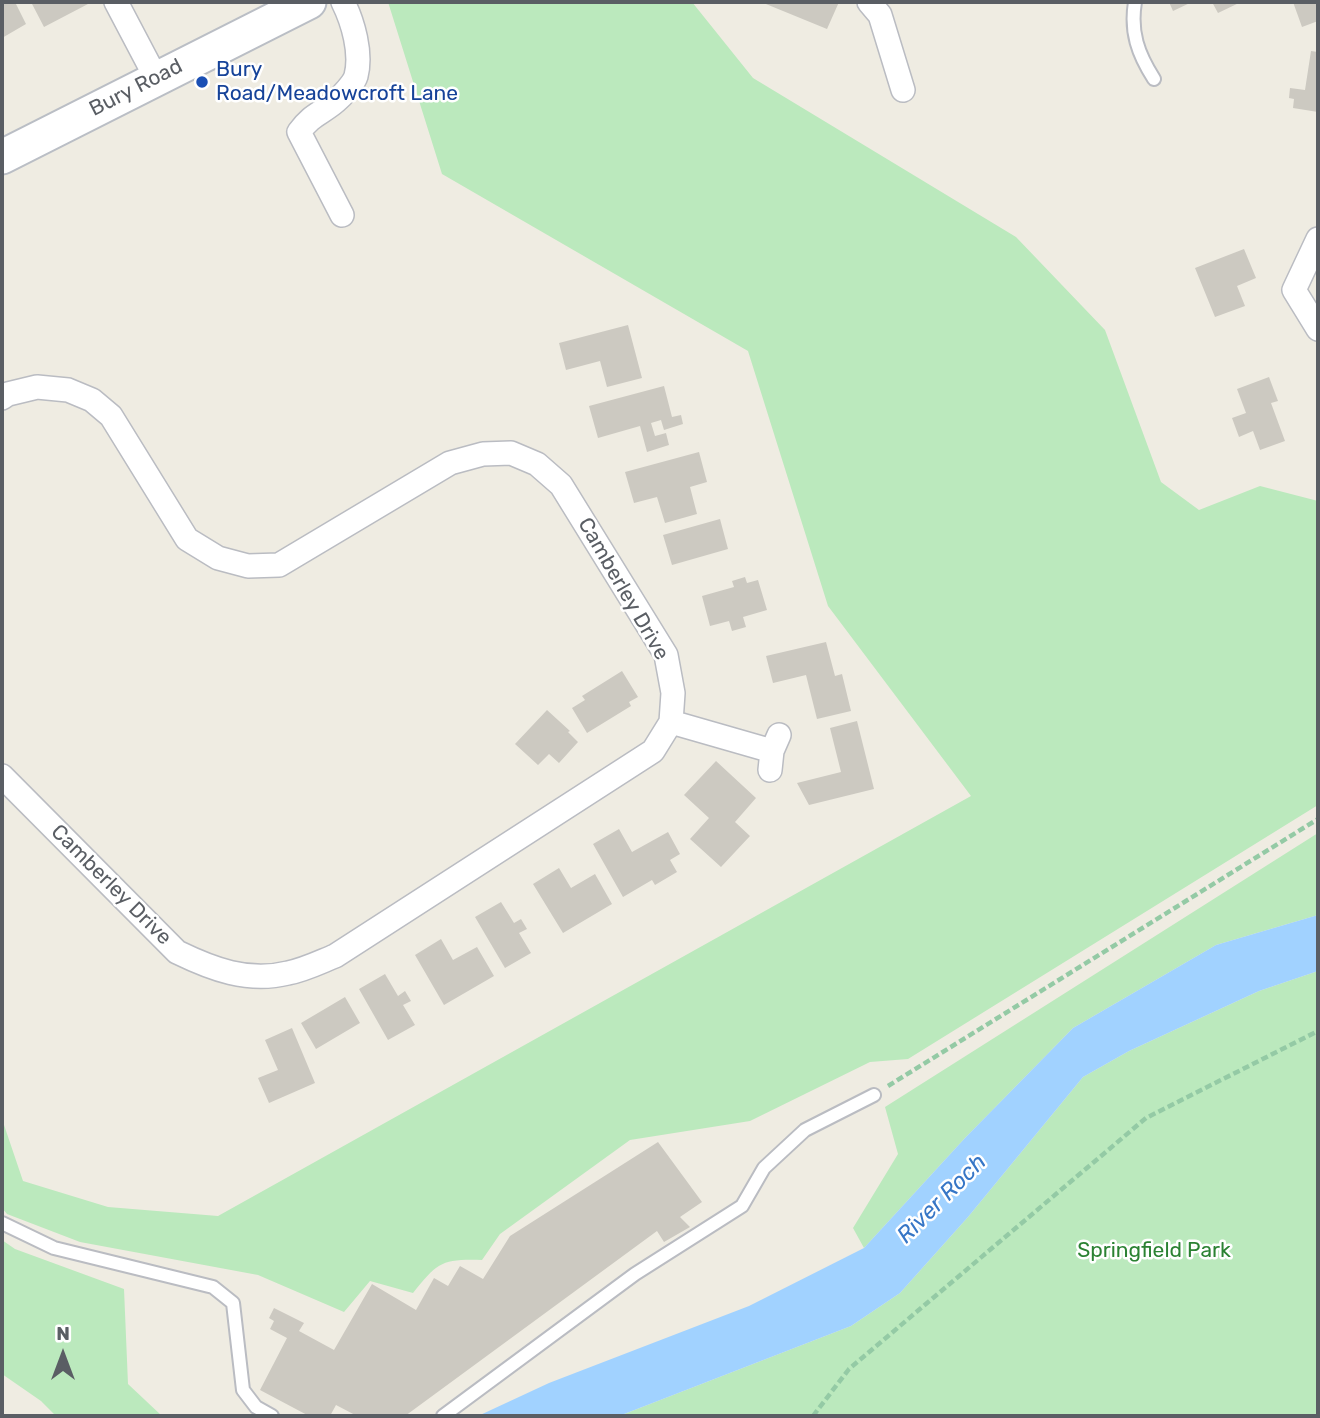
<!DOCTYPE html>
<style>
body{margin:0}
#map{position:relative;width:1320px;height:1418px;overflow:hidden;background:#efece2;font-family:Rubik,sans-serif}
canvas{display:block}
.frame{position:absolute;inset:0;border:4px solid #5a5e64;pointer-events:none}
.north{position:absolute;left:28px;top:1320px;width:70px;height:70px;-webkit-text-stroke:5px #fff;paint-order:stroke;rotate:0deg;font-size:19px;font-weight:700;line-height:28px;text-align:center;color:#5a5e64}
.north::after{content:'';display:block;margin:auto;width:24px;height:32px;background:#5a5e64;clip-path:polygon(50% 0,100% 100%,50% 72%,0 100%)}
</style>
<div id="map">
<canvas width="1320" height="1418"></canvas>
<div class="frame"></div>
<div class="north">N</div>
</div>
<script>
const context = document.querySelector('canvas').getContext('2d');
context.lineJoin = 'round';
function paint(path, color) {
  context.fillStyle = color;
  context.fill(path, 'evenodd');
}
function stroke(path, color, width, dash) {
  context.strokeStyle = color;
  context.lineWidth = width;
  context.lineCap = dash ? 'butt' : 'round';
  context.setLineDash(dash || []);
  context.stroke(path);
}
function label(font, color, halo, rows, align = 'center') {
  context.font = font + ' Rubik,sans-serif';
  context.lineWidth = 5;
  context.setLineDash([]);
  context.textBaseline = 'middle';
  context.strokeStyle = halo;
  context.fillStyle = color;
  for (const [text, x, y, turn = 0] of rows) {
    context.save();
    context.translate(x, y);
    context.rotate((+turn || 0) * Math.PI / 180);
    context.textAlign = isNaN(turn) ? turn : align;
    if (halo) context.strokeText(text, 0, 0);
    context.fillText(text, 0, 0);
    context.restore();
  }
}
const green = new Path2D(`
 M388,2h304l61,76 263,159 89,93 56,152 38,28 61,-24 58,15v304l-410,254 -38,3 -120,59 -120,19 -130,94 -18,26c-40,-1 -44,2 -69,33l-43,-12 -26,31 -86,-37 -178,-33 -73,-28 -5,-6v-89l21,62 85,26 110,9 753,-420 -143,-190 -80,-255 -306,-177z
 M1318,833v82l-102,30 -143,83 -108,110 -101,110 -11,-20 45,-74 -13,-47z
 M1318,971v445h-699l232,-90 49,-33 68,-76 115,-140 46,-26 130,-60z
 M2,1240l13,9 109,40 4,95 34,32h-106l-15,-15 -39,-27z`);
const water = new Path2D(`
 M1318,915v56l-59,20 -130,60 -46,26 -115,140 -68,76 -49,33 -232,90h-141l71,-33 200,-77 115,-58 101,-110 108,-110 143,-83z`);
const building = new Path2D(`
 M3,2h12l11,22 -24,14z
 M31,2h56l1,2 -44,23z
 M761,2h78l-12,27z
 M1169,2h23l-19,9z
 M1212,2h29l-23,11z
 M1293,2h25v19l-16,6z
 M1311,51l7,1v60l-25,-4 1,-9 -5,-1 1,-10 15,2z
 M1244,249l12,29 -19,8 8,20 -30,11 -20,-49z
 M628,325l14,53 -35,9 -7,-26 -34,9 -7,-27z
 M1269,377l9,24 -7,2 14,38 -25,9 -7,-19 -14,6 -7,-19 14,-5 -9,-24z
 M664,386l8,31 9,-2 2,9 -19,6 -3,-10 -10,3 4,13 11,-3 3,12 -22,7 -7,-26 -42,12 -9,-32z
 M699,452l8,30 -17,5 7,27 -32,9 -8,-26 -23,6 -9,-31z
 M720,519l8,30 -56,16 -9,-30z
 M745,577l2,6 11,-3 9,30 -24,7 3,10 -14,4 -3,-10 -19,5 -8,-30 32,-9 -2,-6z
 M826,642l9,34 7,-2 9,37 -34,8 -11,-44 -33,8 -7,-27z
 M622,671l16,26 -9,5 2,4 -44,27 -15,-25 13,-8 -3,-4z
 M547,710l23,21 -2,1 10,10 -19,21 -10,-9 -11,11 -23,-21z
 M857,721l17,68 -65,16 -12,-22 44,-11 -11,-44z
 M716,761l40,37 -21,24 15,14 -29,31 -31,-28 19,-21 -25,-23z
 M619,829l13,23 36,-20 12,22 -10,6 7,12 -22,13 -3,-5 -29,17 -30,-53z
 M559,868l12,20 24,-14 17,30 -49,29 -30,-49z
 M501,902l13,21 7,-4 6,10 -8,4 12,20 -26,15 -30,-51z
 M441,939l12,21 24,-13 17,29 -50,29 -29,-50z
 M385,974l13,22 7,-5 6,10 -8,4 12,20 -27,15 -29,-51z
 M345,997l15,26 -44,26 -15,-26z
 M292,1028l23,55 -46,20 -11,-25 20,-8 -13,-30z
 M658,1142l44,60 -22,15 10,10 -26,15 -7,-11 -252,185h-48l-21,-11 -6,11h-21l-49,-26 27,-52 -17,-9 4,-8 -5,-3 5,-10 30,15 -5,8 35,19 38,-66 44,26 18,-32 14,8 12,-20 23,13 27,-43z`);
const path = new Path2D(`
 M888,1086l430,-267
 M813,1416l36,-47 297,-251 172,-87`);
const service = new Path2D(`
 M1135,2c-5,30 3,52 19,77
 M2,1223l52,25 159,39 20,16 10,87 13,17 16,9
 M443,1416l192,-142 107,-68 22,-38 41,-38 69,-35`);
const minor = new Path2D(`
 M116,2l40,76
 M869,2l11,13 23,75
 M342,215l-43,-83c13,-18 22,-18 37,-31 6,-5 18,-18 20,-25 6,-23 -3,-54 -13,-74
 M1318,239l-24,51 24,39
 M2,398l6,-4 29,-7 31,3 24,10 19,16 76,123 31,19 30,8 31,-1 171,-102 33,-9 28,-1 26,11 24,21 105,170 7,38 -2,29 -18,29 -318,205c-15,6 -31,14 -47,17 -40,10 -76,-4 -111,-21l-175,-176
 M671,722l101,29
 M770,770l2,-19 7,-16`);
const secondary = new Path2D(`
 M2,157l307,-155`);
const markers = [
 [202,82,7,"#1a4fb4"]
];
const transitNames = [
 ["Bury",216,70],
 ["Road/Meadowcroft Lane",216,94]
];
const streetNames = [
 ["Bury Road",136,88,-27],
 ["Camberley Drive",623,589,60],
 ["Camberley Drive",111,885,45]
];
const parkNames = [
 ["Springfield Park",1154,1251]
];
const waterNames = [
 ["River Roch",942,1199,-45]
];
paint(green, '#bbe9bd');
paint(water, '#a1d2ff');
paint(building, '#ccc9c1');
stroke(service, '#babcc2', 16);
stroke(minor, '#babcc2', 26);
stroke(secondary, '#babec5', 37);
stroke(path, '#94caa5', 4.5, [7, 3.5]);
stroke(service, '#fff', 12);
stroke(minor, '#fff', 23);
stroke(secondary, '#fff', 33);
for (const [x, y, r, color] of markers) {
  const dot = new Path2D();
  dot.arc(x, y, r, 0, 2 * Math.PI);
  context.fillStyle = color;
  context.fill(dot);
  stroke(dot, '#fff', 2.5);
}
label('21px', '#164399', '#fff', transitNames, 'left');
label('21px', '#5a5e64', '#fff', streetNames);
label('21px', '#2b8233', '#fff', parkNames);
label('italic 23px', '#3676c6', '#fff', waterNames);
</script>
